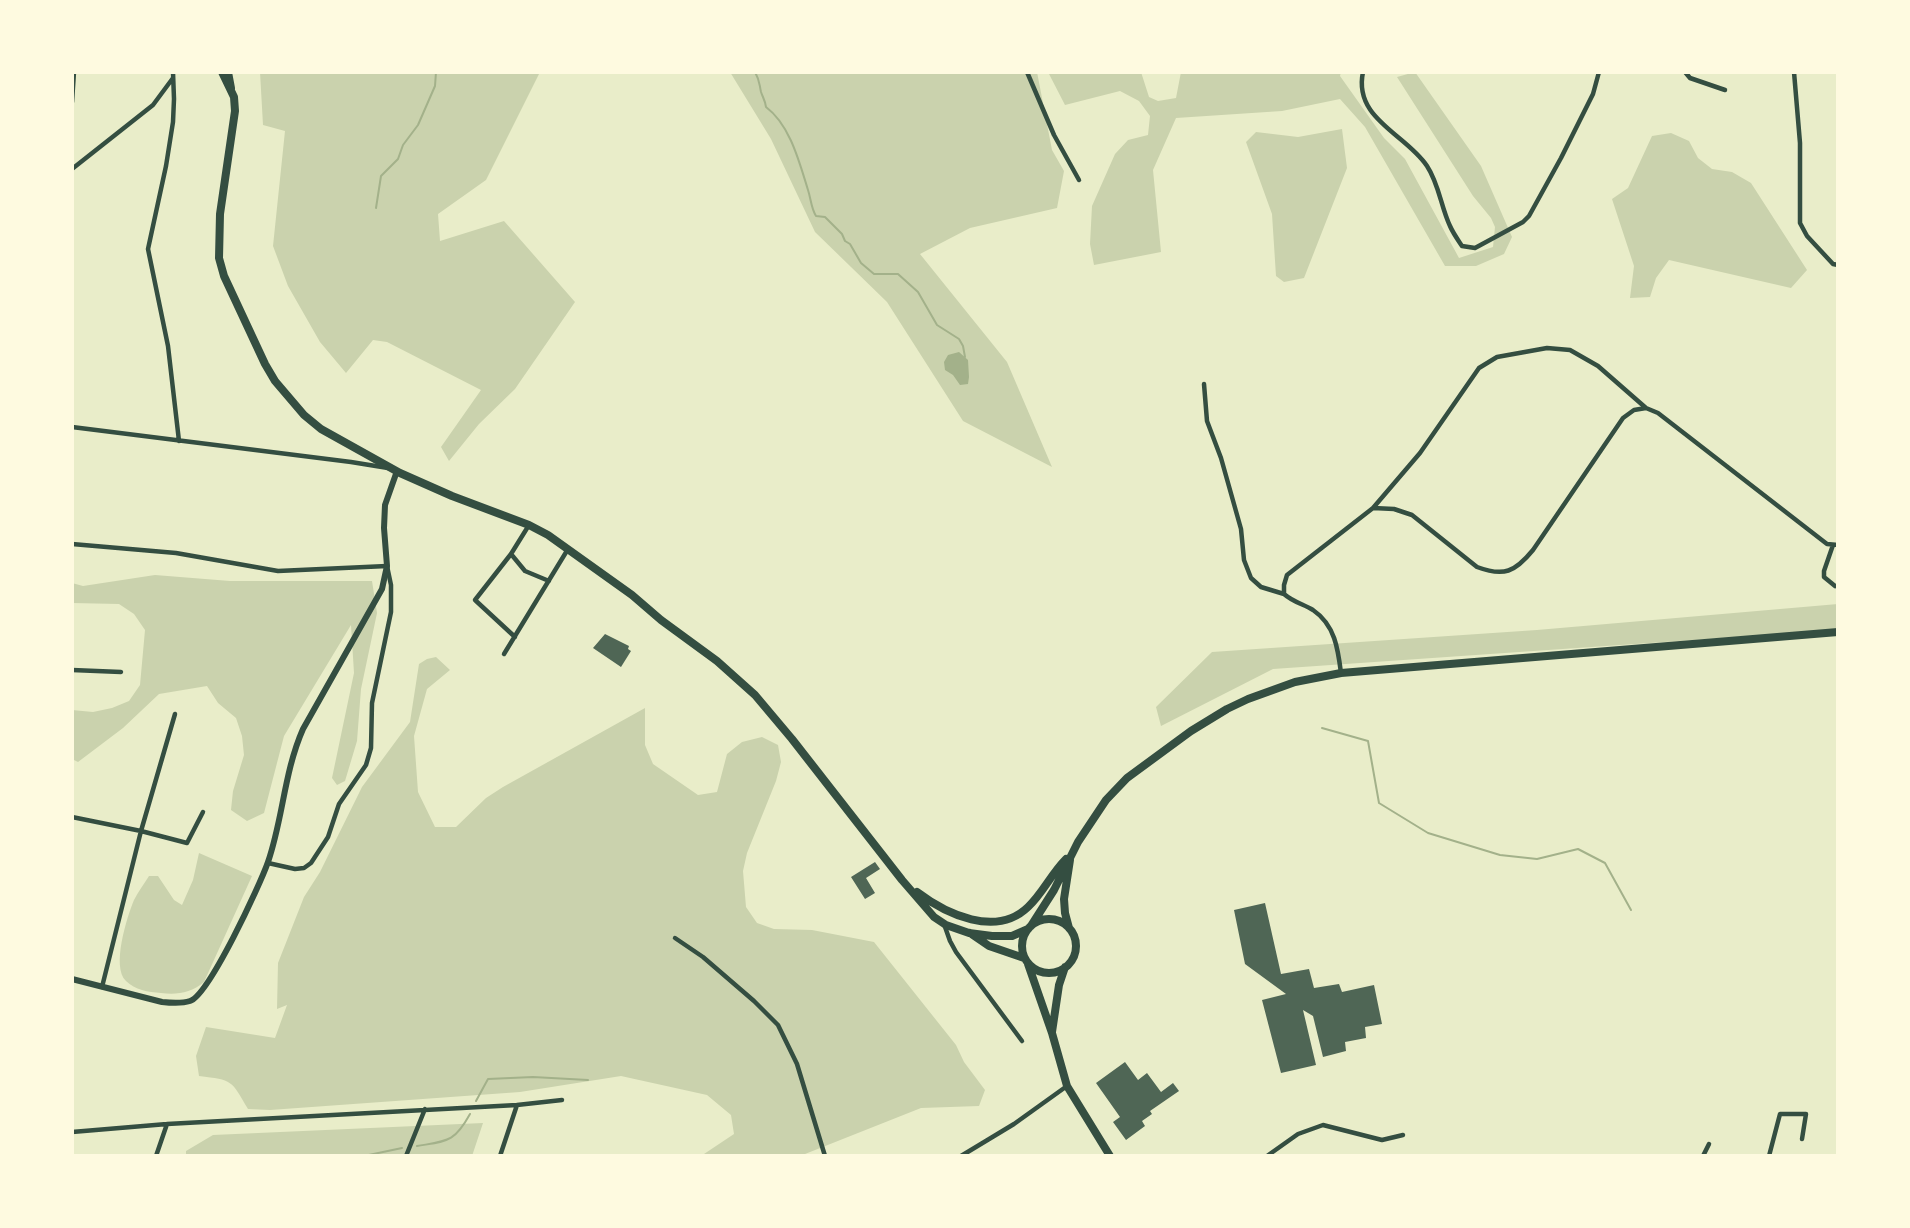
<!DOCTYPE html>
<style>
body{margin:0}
#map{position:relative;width:1910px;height:1228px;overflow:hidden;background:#e9edc9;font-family:"Fira Sans Condensed",sans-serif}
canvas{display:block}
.frame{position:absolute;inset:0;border:74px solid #fefae0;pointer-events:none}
</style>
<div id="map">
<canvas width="1910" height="1228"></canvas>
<div class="frame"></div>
</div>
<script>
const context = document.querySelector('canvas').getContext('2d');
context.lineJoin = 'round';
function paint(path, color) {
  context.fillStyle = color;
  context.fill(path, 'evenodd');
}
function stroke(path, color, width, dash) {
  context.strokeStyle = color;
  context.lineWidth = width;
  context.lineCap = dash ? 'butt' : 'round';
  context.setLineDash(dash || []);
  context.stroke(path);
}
const green = new Path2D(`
 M260,72h280l-54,108 -48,34 2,27 64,-20 71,81 -60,87 -36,35 -30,37 -8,-14 40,-57 -94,-48 -14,-2 -27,33 -26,-31 -32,-56 -15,-40 12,-115 -22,-6z
 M730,72h307l15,78 12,21 -7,37 -87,20 -50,26 87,108 45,105 -89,-46 -76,-119 -72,-70 -44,-93z
 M1048,72h93l8,25 9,4 18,-3 5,-26h160l-1,4 44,62 21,21 54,99 34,-11 2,-20 -4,-9 -18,-22 -76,-119 18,-5 66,94 31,71 -8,17 -28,12h-31l-80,-139 -25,-28 -58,12 -106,7 -23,52 8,82 -67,13 -4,-21 2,-38 23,-52 13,-14 20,-5 2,-19 -11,-15 -19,-10 -55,14z
 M1342,129l5,39 -43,110 -20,4 -8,-6 -4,-62 -26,-72 10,-10 42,5z
 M1671,133l18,8 9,17 14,11 20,3 19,11 56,87 -16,18 -122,-28 -13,18 -6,19 -20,1 4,-32 -22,-67 16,-11 24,-52z
 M155,575l75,6h142l5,32 -16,76 -4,52 -12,40 -8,4 -5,-7 22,-105 -3,-48 -67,111 -20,77 -17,8 -16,-11 2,-19 11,-36 -2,-19 -6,-18 -18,-15 -11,-17 -48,8 -36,34 -45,34 -6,-3v-49l21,2 19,-4 17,-7 11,-16 5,-55 -11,-16 -15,-10 -47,-1v-20l11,3z
 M1838,604v26l-565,39 -112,57 -5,-19 56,-55 325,-22z
 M436,657l14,13 -23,19 -13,47 4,56 17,35h21l30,-29 17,-11 142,-79v37l8,19 45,31 19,-3 10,-38 15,-12 20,-5 16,8 3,17 -5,19 -29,72 -4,18 3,36 11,16 17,6 38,1 62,12 82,103 8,17 21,28 -6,16 -58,2 -121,48h-99l33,-22 -3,-19 -24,-20 -86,-19 -101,16 -250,18 -22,-1c-17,-29 -15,-29 -49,-33l-3,-20 10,-29 69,11 12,-33 -10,4 1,-46 26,-66 16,-25 42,-85 48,-65 9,-58 8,-5z
 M199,853l53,23 -48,106c-13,11 -27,13 -43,11 -13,-1 -26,-3 -35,-12 -15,-14 1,-64 8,-81 4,-8 10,-16 15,-24h9l16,24 8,5 11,-25z
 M483,1123l-11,33h-286v-5l27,-16z`);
const water = new Path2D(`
 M959,352l9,8 1,17 -1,7 -8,1 -7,-10 -8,-5 -1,-8 4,-7z`);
const stream = new Path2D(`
 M755,72c5,9 4,11 6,20 2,6 4,8 5,15 24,18 33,54 42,83 3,9 3,18 8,26l9,1 17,17 3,7 5,3 11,19 13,11h24l20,18 19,33 22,14 4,7 2,11
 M376,208l5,-32 17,-17 5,-14 15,-20 17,-39 1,-14
 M1322,728l46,13 11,62 49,30 72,22 37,4 41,-10 27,14 26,47
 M476,1101l12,-22 45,-2 55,3
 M417,1146c30,-5 37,-3 53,-32
 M364,1156l38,-8`);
const building = new Path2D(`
 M605,634l24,12 -1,3 3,2 -10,16 -28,-19z
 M875,862l5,7 -14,9 9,15 -10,6 -14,-22z
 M1265,903l16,71 28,-5 5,19 25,-4 3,8 32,-7 8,39 -17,3 1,11 -21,4 1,9 -23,6 -10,-41 -10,-6 13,55 -35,8 -19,-73 24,-6 -41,-30 -11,-54z
 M1125,1062l13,18 9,-7 14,19 12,-9 6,8 -29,20 2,3 -10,7 3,5 -19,14 -13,-18 7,-5 -24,-34z`);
const minor = new Path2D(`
 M173,72l1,27 -1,23 -7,44 -18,83 20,97 11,95
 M1027,72l27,63 25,45
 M1363,72c-10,47 43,62 64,94 12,18 14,41 23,60 3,7 8,14 12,20l13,2 48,-26 6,-6 32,-58 32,-64 6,-22
 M1685,72l5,6 35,12
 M1794,72l6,71v80l7,13 26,28 5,1
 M72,102l2,-30
 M72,169l81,-64 20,-27
 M1204,384l3,37 14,37 20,71 3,31 7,18 10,9 23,7
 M72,427l279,35 37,6
 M1373,508l21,1 18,6 65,52c27,10 38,5 56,-17l90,-132 11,-8 12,-2
 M72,544l104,9 102,18 109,-5 4,19v27l-19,91 -1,45 -5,17 -27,39 -11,33 -17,26 -7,5 -9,1 -27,-6
 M1833,545l-9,26v6l11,9
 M511,554l14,17 24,10
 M515,637l-40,-37 36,-46 18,-29
 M504,654l64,-105
 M72,670l49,2
 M1341,673c-3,-24 -6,-48 -28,-63 -10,-6 -20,-8 -29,-16v-9l3,-10 86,-67 47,-55 59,-85 18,-11 50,-9 23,2 28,16 48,42 12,5 169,131 11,1
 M72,817l69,14 46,12 16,-31
 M944,924l6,17 6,11 66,89
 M675,938l28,19 51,44 24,24 19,39 28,92
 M102,987l39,-156 34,-117
 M72,1132l95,-8 350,-19 45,-5
 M156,1156l11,-32
 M406,1156l19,-47
 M500,1156l17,-51
 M961,1156l53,-32 53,-38
 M1267,1156l31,-22 25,-9 59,15 21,-5
 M1703,1156l6,-12
 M1769,1156l11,-42h26l-4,25`);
const tertiary = new Path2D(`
 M229,72l3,16
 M72,979l90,23c9,1 19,2 28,-1 19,-6 70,-116 78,-139 15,-43 16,-90 35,-133l79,-140 5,-23 -3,-38 1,-23 12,-34`);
const primary = new Path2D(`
 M222,72l12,25 1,14 -15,103 -1,44 5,18 41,88 10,17 29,34 17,14 79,44 52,23 77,29 19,10 84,60 29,25 56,41 38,34 37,44 110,141 32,37 12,8 23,8 23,3h20l16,-7
 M917,892c29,22 79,46 111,15 15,-14 23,-33 38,-48
 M1022 946a27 27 0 1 1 54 0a27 27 0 1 1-54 0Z
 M1031,926l23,-36 24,-48 28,-42 21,-22 64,-47 36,-22 21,-10 47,-17 46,-9 497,-41
 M1069,928l-4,-15 -1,-14 6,-39
 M970,933l19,13 35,12
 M1028,964l24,69 15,53 43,70
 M1052,1032l7,-47 6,-18`);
paint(green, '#cad2ad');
paint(water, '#a3b18a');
stroke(stream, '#a3b18a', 2);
paint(building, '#4f6655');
stroke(minor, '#344e41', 4.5);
stroke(tertiary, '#344e41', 6);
stroke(primary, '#344e41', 8);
</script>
